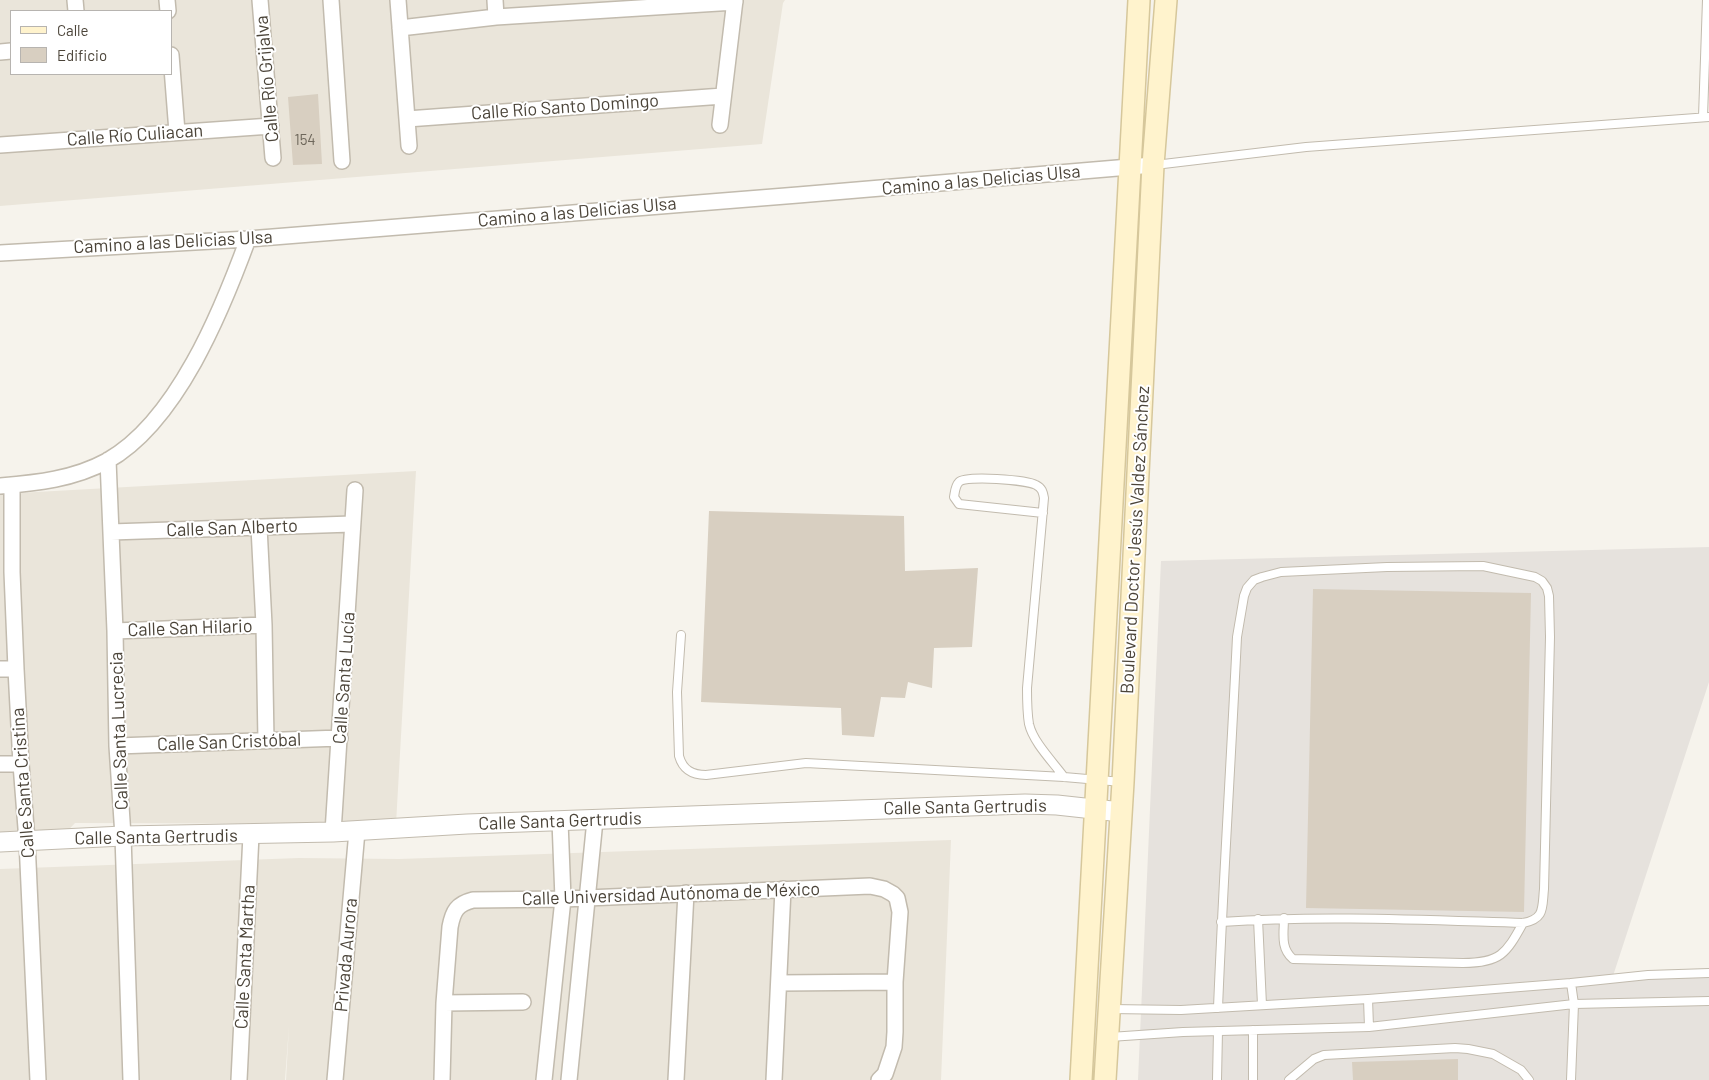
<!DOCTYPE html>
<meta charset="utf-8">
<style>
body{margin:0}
#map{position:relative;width:1709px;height:1080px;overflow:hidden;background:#f6f3ec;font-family:Barlow,sans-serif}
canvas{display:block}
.legend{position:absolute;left:10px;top:10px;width:162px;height:65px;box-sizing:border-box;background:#fff;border:1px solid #b7b4b0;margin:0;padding:6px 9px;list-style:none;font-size:15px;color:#4b4439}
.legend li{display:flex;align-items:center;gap:10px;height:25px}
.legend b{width:25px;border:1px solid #b7b4b0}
</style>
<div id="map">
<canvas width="1709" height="1080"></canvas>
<ul class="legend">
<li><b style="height:6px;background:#fff3cd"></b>Calle</li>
<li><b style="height:14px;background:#d8cfc1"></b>Edificio</li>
</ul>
</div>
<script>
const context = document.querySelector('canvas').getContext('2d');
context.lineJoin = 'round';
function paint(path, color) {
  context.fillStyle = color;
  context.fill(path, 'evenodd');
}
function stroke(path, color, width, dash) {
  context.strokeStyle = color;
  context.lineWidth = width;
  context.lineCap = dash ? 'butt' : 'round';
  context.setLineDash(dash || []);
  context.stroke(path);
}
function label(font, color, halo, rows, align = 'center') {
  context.font = font + ' Barlow,sans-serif';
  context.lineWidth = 4;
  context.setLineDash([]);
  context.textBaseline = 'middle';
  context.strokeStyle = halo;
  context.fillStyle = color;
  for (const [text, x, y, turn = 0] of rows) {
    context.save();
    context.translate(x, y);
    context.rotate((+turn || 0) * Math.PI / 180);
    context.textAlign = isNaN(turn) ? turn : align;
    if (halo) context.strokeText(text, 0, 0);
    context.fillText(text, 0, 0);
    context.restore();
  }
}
const residential = new Path2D(`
 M0,0h785l-2,3 -21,141 -762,62zM11,11h160v63h-160z
 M416,471l-20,353 -321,-1 -15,16 -60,2v-347z
 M951,840l-10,240h-655l3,-54 -4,54h-285v-211l299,-11 100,1z`);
const industrial = new Path2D(`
 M1709,547v135l-97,297 97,-3v104h-571l23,-519z`);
const building = new Path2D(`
 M318,94l4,70 -29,1 -5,-68z
 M709,511l195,5 1,55 73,-3 -6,79 -38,1 -2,40 -24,-6 -3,16 -24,-1 -7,40 -32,-2 -1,-27 -140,-6z
 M1313,589l218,4 -7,319 -218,-4z
 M1458,1059v21h-105l-1,-18z`);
const service = new Path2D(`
 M1703,117l4,-117
 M1155,165l151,-18 403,-30
 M1043,513l-84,-9 -5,-7c1,-5 1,-11 5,-15 7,-7 68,-2 77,3 6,3 7,7 8,13l-17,190c0,12 0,24 2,36 4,18 24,38 35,53
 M681,635l-4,57 2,64c4,14 13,19 27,19l100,-12 258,14 58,5
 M1284,918c0,15 -4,30 9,41l170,4c37,0 43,-9 60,-40
 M1258,919l4,86
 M1368,999l1,28
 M1218,1008c5,-124 13,-247 19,-371l7,-41 3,-8 7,-8 8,-3 19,-5 106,-5 96,-1 52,11 7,4 5,7 2,8 1,41 -6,252c-2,19 1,30 -21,34 -101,-3 -201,-8 -302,-1
 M1110,1009l71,1 187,-11 203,-16 77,-8 61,-2
 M1253,1030v50
 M1110,1037l73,-5 186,-5 205,-23 135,-3
 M1217,1080l1,-49
 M1289,1080l25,-21 10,-4 131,-7 13,1 25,5 28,16 8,10
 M1571,1080l3,-76 -3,-21`);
const minor = new Path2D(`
 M75,0l1,11
 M167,0l1,11
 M260,0l13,158
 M331,0l11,161
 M398,0l11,146
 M495,0l1,17
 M400,28l96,-11 239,-15
 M0,52l11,-1
 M171,55l6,77
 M407,119l316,-23
 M720,125l15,-125
 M0,145l271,-19
 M0,253l248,-14 550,-44 355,-30
 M108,460l7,171 2,115 6,90 8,244
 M12,485v87l4,97 5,95 6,77 11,239
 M0,486c37,-3 74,-7 107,-25 70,-39 115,-151 141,-222
 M259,527l5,98 2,116
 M111,532l241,-8
 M115,631l149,-6
 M0,669h16
 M117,746l223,-8
 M0,764h21
 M333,832l22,-342
 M779,983l116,-1
 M444,1003l79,-1
 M239,1080l12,-245
 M335,1080l22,-249
 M442,1080l2,-77 6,-76c3,-16 7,-23 23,-27l90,-1 307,-13 14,3 9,5 4,4 3,14 -5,70v50l-1,15 -9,27 -6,6
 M544,1080l19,-181 -3,-78
 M569,1080l26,-260
 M676,1080l10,-187
 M774,1080l9,-191`);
const tertiary = new Path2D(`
 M0,842l123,-6 210,-4 134,-8 558,-20 32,1 64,7`);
const secondary = new Path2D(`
 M1081,1080l58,-1080
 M1105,1080l18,-298 30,-617 13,-165`);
const numberNames = [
 ["154",305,140]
];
const streetNames = [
 ["Calle Río Grijalva",267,79,-95],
 ["Calle Río Santo Domingo",565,107,-4],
 ["Calle Río Culiacan",135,135,-4],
 ["Camino a las Delicias Ulsa",981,180,-5],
 ["Camino a las Delicias Ulsa",577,212,-5],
 ["Camino a las Delicias Ulsa",173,242,-3],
 ["Calle San Alberto",232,528,-2],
 ["Boulevard Doctor Jesús Valdez Sánchez",1135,540,-87],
 ["Calle San Hilario",190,628,-2],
 ["Calle Santa Lucía",344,678,-86],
 ["Calle Santa Lucrecia",119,731,-92],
 ["Calle San Cristóbal",229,742,-2],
 ["Calle Santa Cristina",23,783,-94],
 ["Calle Santa Gertrudis",965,807,-1],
 ["Calle Santa Gertrudis",560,821,-2],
 ["Calle Santa Gertrudis",156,837,-1],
 ["Calle Universidad Autónoma de México",671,894,-2],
 ["Privada Aurora",346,955,-85],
 ["Calle Santa Martha",245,957,-87]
];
paint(residential, '#eae5da');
paint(industrial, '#e6e2dd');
paint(building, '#d8cfc1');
stroke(service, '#c2bbae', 10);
stroke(minor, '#c2bbae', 18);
stroke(tertiary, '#c2bbae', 21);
stroke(secondary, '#d6c79b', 24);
stroke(service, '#fff', 8);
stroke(minor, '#fff', 15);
stroke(tertiary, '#fff', 19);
stroke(secondary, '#fff3cd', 21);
label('15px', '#6e675b', null, numberNames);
label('18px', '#4b4439', '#fff', streetNames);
</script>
